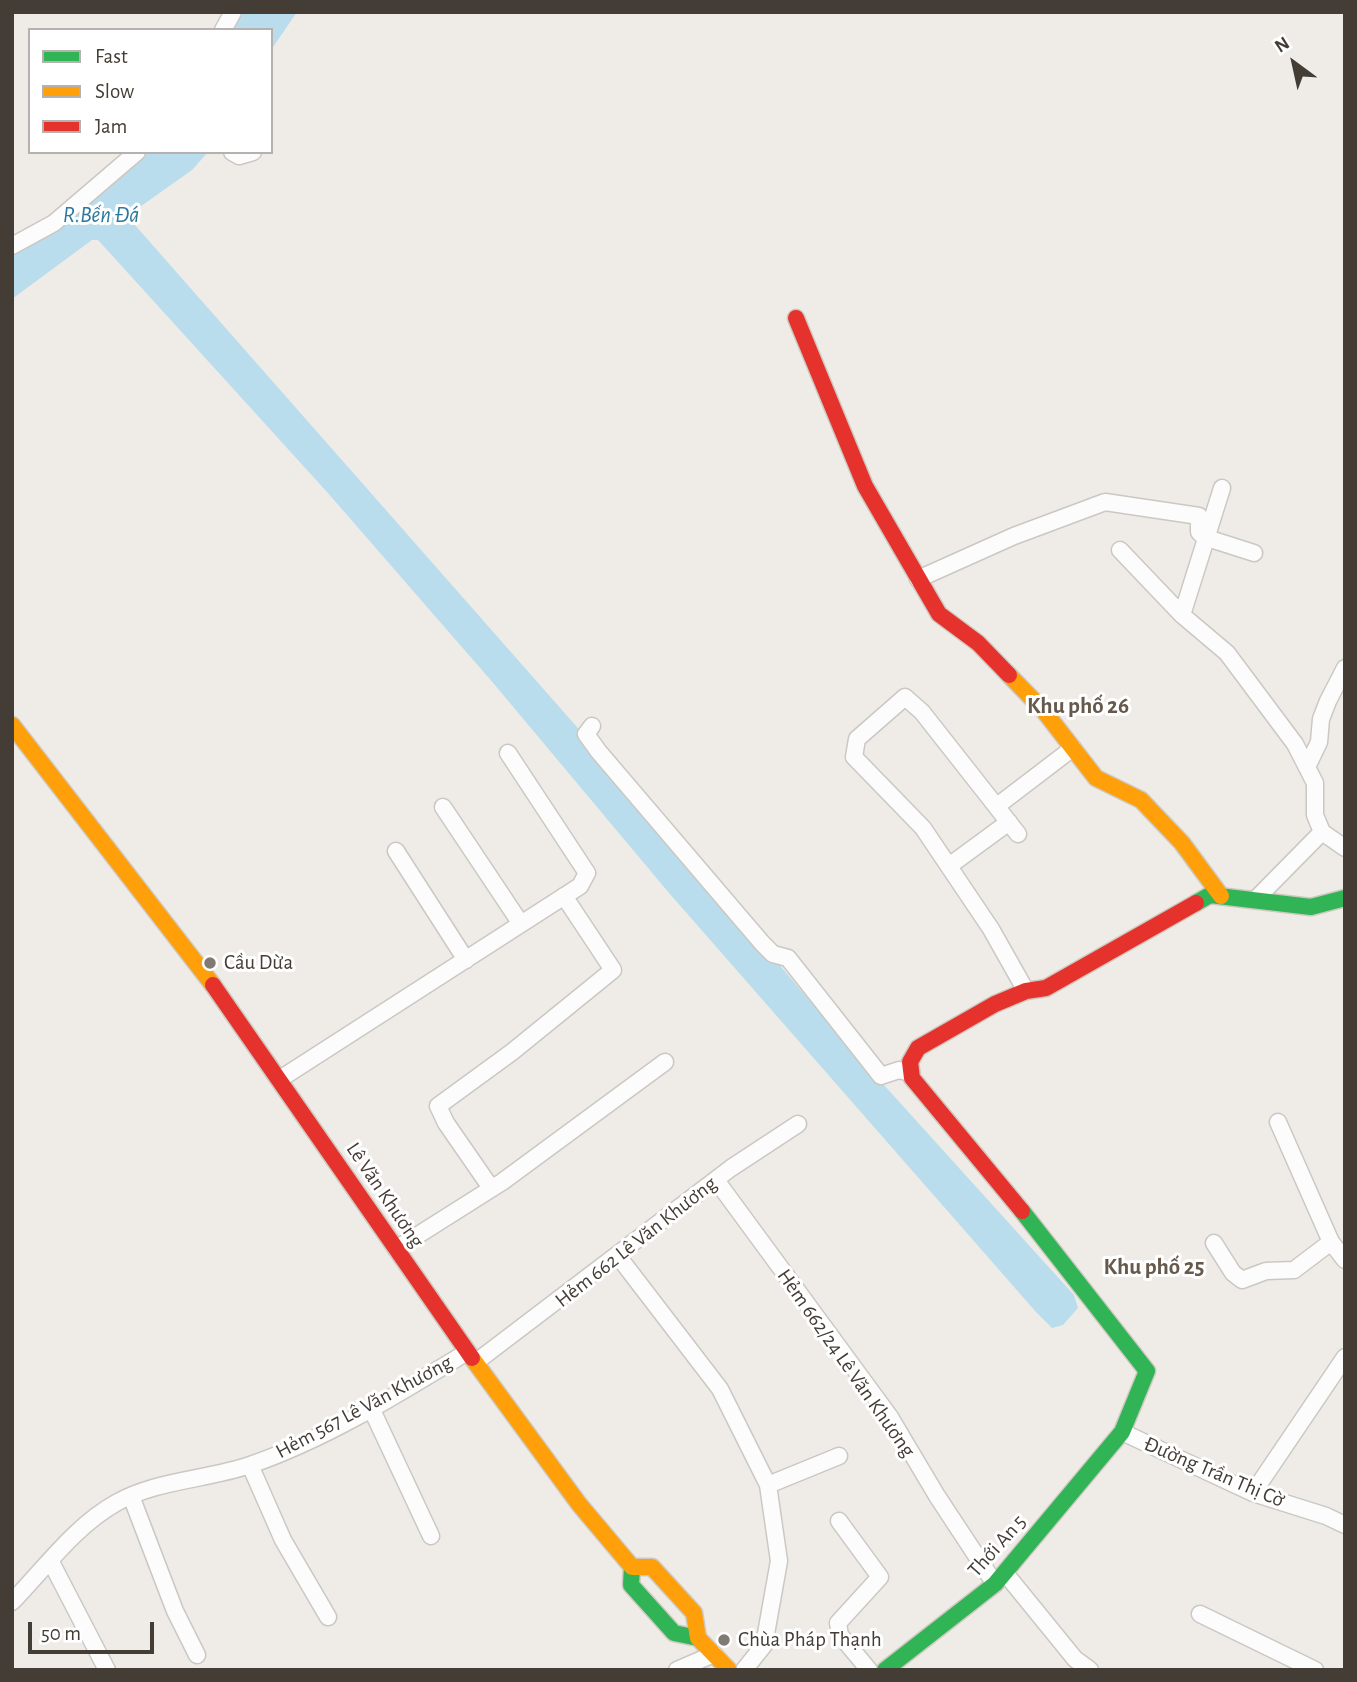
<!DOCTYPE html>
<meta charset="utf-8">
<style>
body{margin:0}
#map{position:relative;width:1357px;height:1682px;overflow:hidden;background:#efece8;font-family:"Alegreya Sans",sans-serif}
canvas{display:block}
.frame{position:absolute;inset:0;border:14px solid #443d35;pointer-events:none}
.legend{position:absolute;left:28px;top:28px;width:245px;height:126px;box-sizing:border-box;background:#fff;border:2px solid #b4b1ae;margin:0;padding:9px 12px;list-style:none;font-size:21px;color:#443d35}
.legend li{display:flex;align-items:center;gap:14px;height:35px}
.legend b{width:35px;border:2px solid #b4b1ae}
.north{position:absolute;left:1259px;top:28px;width:70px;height:70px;-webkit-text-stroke:5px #fff;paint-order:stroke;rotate:327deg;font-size:19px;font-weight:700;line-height:28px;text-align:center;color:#443d35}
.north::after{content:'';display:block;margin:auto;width:24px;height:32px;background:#443d35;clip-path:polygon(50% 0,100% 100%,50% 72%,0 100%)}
.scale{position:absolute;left:28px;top:1622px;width:126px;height:32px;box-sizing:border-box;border:4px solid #443d35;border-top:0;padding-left:9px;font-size:21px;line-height:24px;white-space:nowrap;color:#443d35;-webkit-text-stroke:5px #fff;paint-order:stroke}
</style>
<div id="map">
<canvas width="1357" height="1682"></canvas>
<div class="frame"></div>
<ul class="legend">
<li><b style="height:9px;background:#30b455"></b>Fast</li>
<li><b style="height:9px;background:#ff9f0a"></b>Slow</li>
<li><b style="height:9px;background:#e5322d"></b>Jam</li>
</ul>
<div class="north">N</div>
<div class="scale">50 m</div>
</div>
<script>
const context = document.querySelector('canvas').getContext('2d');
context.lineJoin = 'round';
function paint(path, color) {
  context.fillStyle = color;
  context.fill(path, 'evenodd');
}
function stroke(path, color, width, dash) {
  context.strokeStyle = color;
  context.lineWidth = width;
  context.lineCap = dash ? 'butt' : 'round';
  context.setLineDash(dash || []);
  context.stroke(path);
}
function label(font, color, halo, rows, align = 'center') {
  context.font = font + ' "Alegreya Sans",sans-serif';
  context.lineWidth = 6;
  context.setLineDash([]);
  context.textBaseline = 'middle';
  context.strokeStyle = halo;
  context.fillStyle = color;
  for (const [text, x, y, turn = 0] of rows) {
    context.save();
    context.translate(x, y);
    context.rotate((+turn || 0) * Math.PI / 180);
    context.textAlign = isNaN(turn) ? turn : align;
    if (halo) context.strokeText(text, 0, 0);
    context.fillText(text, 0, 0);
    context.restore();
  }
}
const water = new Path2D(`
 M237,12h60l-26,38v-20h-41z
 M144,152h64l-16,18 -65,46 501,569 208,247 238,263 4,13 -15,17 -11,3 -16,-16 -367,-419 -175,-209 -167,-192 -229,-252h-6l-80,59v-56z`);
const street = new Path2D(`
 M223,30l10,-18
 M232,152l7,4 14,-4
 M12,246l42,-23 83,-71
 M1222,488l-40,127 45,38 68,91 20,39v32l7,17
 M1120,550l62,65
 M918,579l96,-43 91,-34 94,14v16l5,5 50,16
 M592,726l-6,8 13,18 163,191 11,11 15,4 93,118 18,-6 12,3
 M1307,767l12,-25 2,-23 7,-18 17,-33
 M997,806l76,-58
 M443,807l78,117
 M1018,834l-96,-122 -17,-15 -48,42 -3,18 69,71 68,101 35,62
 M396,851l70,109
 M949,866l60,-44
 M1255,900l67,-68 23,16
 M280,1079l300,-193 7,-13 -79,-120
 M1278,1122l53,120 14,18
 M716,1180l174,237 47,79 58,88
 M491,1188l-45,-65 -8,-17 74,-54 101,-82 -49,-74
 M1214,1243l19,30 9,7 24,-9 28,-1 37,-28
 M396,1249l106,-67 163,-120
 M618,1256l102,133 48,96
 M476,1362l255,-194 67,-44
 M371,1408l60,128
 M1122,1432l131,61 73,23 19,9
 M250,1465l33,75 45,77
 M1253,1493l92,-136
 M131,1496l44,115 22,44
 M839,1521l41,56 -42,46 2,12 29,35
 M51,1562l56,108
 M1005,1573l70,86 15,11
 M12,1602c33,-34 63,-76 104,-99 40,-23 90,-23 134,-38 76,-26 148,-71 217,-113
 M1200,1614l115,56
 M677,1670l37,-16
 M744,1670l20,-25 15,-84 -11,-76 71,-29`);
const fast = new Path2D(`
 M1196,903l14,-8 101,12 34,-9
 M632,1567l-1,18 43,48 24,5
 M885,1670l110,-86 127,-152 25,-61 -125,-160`);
const slow = new Path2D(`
 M1009,675l35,36 52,67 45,22 41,43 39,53
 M12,725l201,260
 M472,1358l107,146 53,63h20l42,46 4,25 31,32`);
const jam = new Path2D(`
 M796,318l69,168 74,128 39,29 31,32
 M213,985l259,373
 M1022,1211l-110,-133 -2,-16 8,-14 77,-44 31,-13 20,-3 150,-85`);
const markers = [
 [210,963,7,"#807a74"],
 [724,1640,7,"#807a74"]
];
const poiNames = [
 ["Cầu Dừa",224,963],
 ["Chùa Pháp Thạnh",738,1640]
];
const streetNames = [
 ["Lê Văn Khương",385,1195,56],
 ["Hẻm 662 Lê Văn Khương",636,1242,-38],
 ["Hẻm 662/24 Lê Văn Khương",846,1363,55],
 ["Hẻm 567 Lê Văn Khương",364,1407,-28],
 ["Đường Trần Thị Cờ",1214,1472,23],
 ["Thới An 5",997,1546,-48]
];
const waterNames = [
 ["R.Bến Đá",101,215]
];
const neighbourhoodNames = [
 ["Khu phố 26",1078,706],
 ["Khu phố 25",1154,1267]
];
paint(water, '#b9ddec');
stroke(street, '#cbc8c4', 19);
stroke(fast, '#cec9c0', 19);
stroke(slow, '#cec9c0', 19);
stroke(jam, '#cec9c0', 19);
stroke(street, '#fdfcfc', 16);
stroke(fast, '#30b455', 16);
stroke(slow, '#ff9f0a', 16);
stroke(jam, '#e5322d', 16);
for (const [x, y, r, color] of markers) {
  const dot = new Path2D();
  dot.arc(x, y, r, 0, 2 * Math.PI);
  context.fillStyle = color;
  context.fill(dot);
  stroke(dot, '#fff', 2.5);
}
label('21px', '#443d35', '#fff', poiNames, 'left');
label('21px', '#443d35', '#fff', streetNames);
label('italic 23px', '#2d799e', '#fff', waterNames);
label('bold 23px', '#675a4c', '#fff', neighbourhoodNames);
</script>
